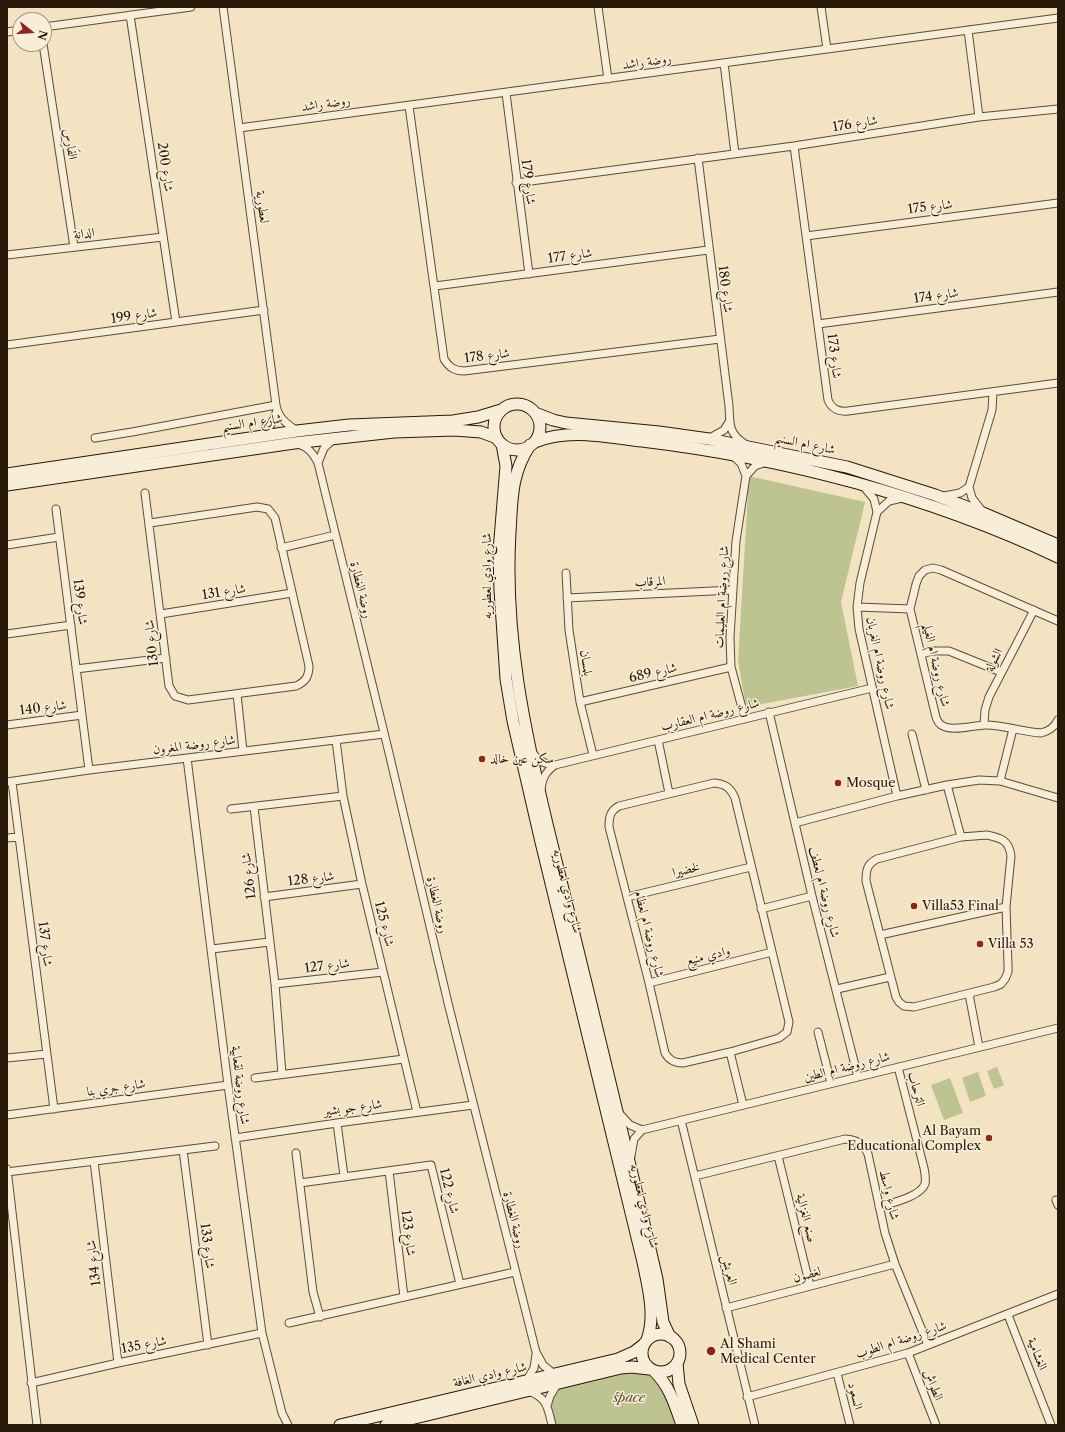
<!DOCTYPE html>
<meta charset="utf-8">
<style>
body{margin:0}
#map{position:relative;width:1065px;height:1432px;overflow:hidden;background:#f3e3c3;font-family:"Libre Caslon Text",serif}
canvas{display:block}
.frame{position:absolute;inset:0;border:8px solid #291909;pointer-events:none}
.north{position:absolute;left:12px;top:12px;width:40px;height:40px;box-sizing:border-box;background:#f7edd8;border:1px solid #a59885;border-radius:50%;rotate:107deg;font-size:11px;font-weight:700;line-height:16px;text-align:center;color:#291909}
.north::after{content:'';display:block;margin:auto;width:14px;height:18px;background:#8f2418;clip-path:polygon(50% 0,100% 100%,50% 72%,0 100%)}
</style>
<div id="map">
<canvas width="1065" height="1432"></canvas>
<div class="frame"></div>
<div class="north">N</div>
</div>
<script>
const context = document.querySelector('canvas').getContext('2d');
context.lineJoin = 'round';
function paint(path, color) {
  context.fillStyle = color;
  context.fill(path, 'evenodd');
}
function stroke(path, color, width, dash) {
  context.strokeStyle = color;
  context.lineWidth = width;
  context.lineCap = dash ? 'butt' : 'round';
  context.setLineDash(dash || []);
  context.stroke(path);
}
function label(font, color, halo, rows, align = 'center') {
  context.font = font + ' "Libre Caslon Text",Amiri,serif';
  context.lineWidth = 3;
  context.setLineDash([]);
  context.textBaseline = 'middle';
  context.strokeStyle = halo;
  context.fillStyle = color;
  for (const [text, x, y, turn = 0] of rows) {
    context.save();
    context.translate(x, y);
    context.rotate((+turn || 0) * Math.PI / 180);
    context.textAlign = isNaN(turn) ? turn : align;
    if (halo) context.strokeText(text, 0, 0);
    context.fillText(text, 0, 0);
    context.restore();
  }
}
const green = new Path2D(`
 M749,476l116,26 -24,100 17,84 -112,21 -8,-46z
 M997,1067l7,18 -10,4 -7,-18z
 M978,1072l8,24 -16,6 -8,-24z
 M950,1078l13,35 -19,7 -13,-35z
 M623,1370c6,1 13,0 18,2 22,6 29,34 34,53h-120l-4,-20 1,-6 8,-12z`);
const street = new Path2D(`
 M223,7l53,398c2,13 11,19 21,26
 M598,7l10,72
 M821,7l6,42
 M130,15l46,307
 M44,27l147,-20
 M968,30l11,87
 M7,32l13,-2
 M43,44l31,203
 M724,63l11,91
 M506,93l23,181
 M409,106l35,253c5,8 10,12 20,12l256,-32
 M239,128l819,-110
 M794,146l34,254c4,9 10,12 20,11l210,-28
 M698,158l31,248c1,18 -1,27 16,38
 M516,183l278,-37 185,-29 79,-8
 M806,236l252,-33
 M7,255l156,-18
 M435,286l273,-36
 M818,324l240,-32
 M7,345l257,-35
 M262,435c8,-7 12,-14 15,-25
 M95,438l37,-6 144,-27
 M710,438l14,-8 5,-8
 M298,444c10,3 15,9 20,19l71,290 60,254 87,345 7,13 11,9
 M733,456l8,7 5,13 -10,65 -6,96 1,30 14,52
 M318,463l6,-15 10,-9
 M746,476l9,-10 11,-4
 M864,487l10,12 3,13 -17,71 -3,24 2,22 38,167
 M145,493l24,193 6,10 13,4 108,-14c9,-4 13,-9 13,-20l-34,-148 -7,-9 -11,-2 -107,16
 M944,496l16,-3 9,-6
 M56,509l33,261
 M982,511l-10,-13 -3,-11 23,-77 1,-18
 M877,512l12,-11 13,-3
 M7,545l52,-8
 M281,548l54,-13
 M566,573l3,57 11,72 13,53
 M567,598l166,-8
 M857,607l53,2
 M161,614l131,-21
 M1058,621l-117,-51 -8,-2 -8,2 -6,6 -3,8 -6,25 25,104c1,6 3,12 10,14 13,4 28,-2 41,-2 18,0 36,7 55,8 8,-2 13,-5 17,-13
 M7,634l64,-9
 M921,654l11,-3h17l52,21
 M76,669l90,-11
 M237,694l6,57
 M580,702l151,-35
 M769,712l43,184 46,181
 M7,725l75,-10
 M984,725l1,-15 4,-13 45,-87
 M912,734l14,56
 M336,740l7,56 19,88 55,228
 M658,740l11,53
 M532,752c6,9 12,12 23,13l317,-77
 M187,758l41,327 34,248 20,80 6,12
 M1000,781l13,-52
 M7,782l82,-12 295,-36
 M12,782l42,327
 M714,783c11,1 16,4 21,15l54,224 -2,10 -8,6 -49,14 -47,11c-9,0 -14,-3 -18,-10l-16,-70 -40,-156c0,-10 1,-16 10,-21z
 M947,785l14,52
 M541,790c1,-11 4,-18 14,-25
 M254,807l21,177 7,90
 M231,809l112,-13
 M795,823l102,-27 50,-11 32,-5 21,1 58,17
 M987,835c14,3 22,5 24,21l-5,51 2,58v7l-3,7 -4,5 -7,3 -80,20 -10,-1 -5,-4 -3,-5 -30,-116c0,-11 1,-17 11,-22l84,-22z
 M7,838l12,-1
 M264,897l98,-13
 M627,897l124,-30
 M761,909l51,-13
 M880,935l126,-28
 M212,949l57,-7
 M649,983l123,-31
 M275,984l108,-12
 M837,989l53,-12
 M969,994l10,53
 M818,1032l13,51
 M730,1052l13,53
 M7,1058l40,-4
 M255,1078l149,-19
 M620,1114l10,11 12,5
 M7,1115l221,-30
 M681,1120l74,305
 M337,1123l7,53
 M235,1138l102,-15 136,-18
 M183,1150l25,195
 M296,1153l17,139 7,25
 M631,1156l3,-17 8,-9 416,-102
 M778,1156l32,130
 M94,1161l24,202
 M7,1169l30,256
 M389,1171l15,126
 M7,1172l208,-26
 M695,1176l150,-37c12,1 18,4 23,15l17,79 10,31 33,81
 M300,1183l131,-18 29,119
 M1056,1200l2,5
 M879,1207c12,-4 41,-10 46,-23 1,-5 0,-11 -1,-16l-26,-101
 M726,1308l169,-44
 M1008,1315l43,110
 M289,1323l226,-51
 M908,1353l28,72
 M837,1373l13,52
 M526,1381l8,-13 2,-14
 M31,1383l87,-20 144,-30
 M528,1391c19,6 20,17 24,34
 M747,1397l161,-44 150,-59
 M547,1406l3,-10 8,-13`);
const secondary = new Path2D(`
 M494 427a23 23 0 1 1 46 0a23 23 0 1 1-46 0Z
 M535,413l18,7 13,3 93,9 50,7 138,28 88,28 48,18 75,32
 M535,442c33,-14 72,-5 107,-1 142,17 287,55 416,116
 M502,444l4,22 -7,85 1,39 6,89 7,42 28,121 102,420c5,25 13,53 4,78
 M530,445c-19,29 -18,54 -20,87 -6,102 14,197 38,296 13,52 25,103 38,155 24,98 48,197 71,296l6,43 7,15
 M7,474l290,-43 52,-6 104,-4 25,-4 23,-7
 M7,485l287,-42 100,-11 60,-2 27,2 16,6
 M642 1353a19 19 0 1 1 38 0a19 19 0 1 1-38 0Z
 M677,1363l2,21 14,41
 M655,1372c15,15 20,33 27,53
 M340,1425l278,-66 16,-7 9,-7
 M386,1425l235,-57 11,-1 17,2`);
const markers = [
 [482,759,4,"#8f2418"],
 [838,783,4,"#8f2418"],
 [914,906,4,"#8f2418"],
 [980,944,4,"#8f2418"],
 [989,1138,4,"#8f2418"],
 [711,1351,5,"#8f2418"]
];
const streetNames = [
 ["روضة راشد",647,62,-8],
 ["روضة راشد",326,104,-8],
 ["شارع 176",855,124,-9],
 ["الفَارِس",70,144,81],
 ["شارع 200",165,167,82],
 ["شارع 179",528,182,83],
 ["لعطورية",262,207,82],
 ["شارع 175",930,207,-7],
 ["الدانة",84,234,-7],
 ["شارع 177",570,256,-8],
 ["شارع 180",725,289,83],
 ["شارع 174",936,296,-8],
 ["شارع 199",134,316,-8],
 ["شارع 178",487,356,-7],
 ["شارع 173",834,356,83],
 ["شارع ام السنيم",252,423,-8],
 ["شارع ام السنيم",805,444,12],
 ["شارع وادي لعطوريه",487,576,-90],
 ["المرقاب",650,582,-3],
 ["روضة الغطارة",361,590,76],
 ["شارع 131",224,592,-9],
 ["شارع روضة ام العليمات",722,597,-87],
 ["شارع 139",80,602,83],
 ["شارع 130",152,643,-96],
 ["الشولة",994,660,-62],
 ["بلمسان",586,663,81],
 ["شارع روضة ام الغربان",880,663,78],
 ["شارع روضة ام الغيلم",936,665,77],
 ["شارع 689",653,673,-13],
 ["شارع 140",43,708,-7],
 ["شارع روضة ام العقارب",710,715,-14],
 ["شارع روضة المغرون",194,745,-7],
 ["لخضيرا",686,870,-13],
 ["شارع 126",249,876,-97],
 ["شارع 128",311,879,-7],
 ["شارع وادي لعطوريه",567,891,76],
 ["شارع روضة ام لعطف",824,892,76],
 ["روضة الغطارة",437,905,77],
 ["شارع 125",384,924,76],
 ["شارع روضة ام لعظام",649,934,76],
 ["شارع 137",45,944,83],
 ["وادي منيع",708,956,-14],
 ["شارع 127",327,966,-7],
 ["شارع روضة ام الطين",847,1067,-14],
 ["شارع روضة لقعابية",240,1085,83],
 ["شارع جري بنا",116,1088,-8],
 ["الترحاب",916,1089,75],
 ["شارع جو بشير",353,1108,-8],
 ["شارع 122",449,1191,76],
 ["شارع واسط",889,1195,77],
 ["شارع وادي لعطوريه",644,1206,76],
 ["صنع الغزالية",806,1218,76],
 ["روضة الغطارة",514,1220,76],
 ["شارع 123",408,1233,83],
 ["شارع 133",207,1246,83],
 ["شارع 134",94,1263,-97],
 ["العريش",729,1270,77],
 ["لغصون",807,1275,-15],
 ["شارع روضة ام الطوب",901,1340,-18],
 ["شارع 135",144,1345,-11],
 ["الغشامية",1037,1354,69],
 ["شارع وادي الغافة",490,1375,-13],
 ["الطواش",933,1385,68],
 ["السعود",855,1396,76]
];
const poiNames = [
 ["سكن عين خالد",490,759],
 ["Mosque",846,783],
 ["Villa53 Final",922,906],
 ["Villa 53",988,944],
 ["Al Bayam",981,1131,"right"],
 ["Educational Complex",981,1146,"right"],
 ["Al Shami",720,1344],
 ["Medical Center",720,1359]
];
const parkNames = [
 ["space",629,1398]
];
paint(green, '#bec392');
stroke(street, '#5c4c38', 9);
stroke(secondary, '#291909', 13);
stroke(street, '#f7edd8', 7);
stroke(secondary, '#f7edd8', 11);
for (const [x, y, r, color] of markers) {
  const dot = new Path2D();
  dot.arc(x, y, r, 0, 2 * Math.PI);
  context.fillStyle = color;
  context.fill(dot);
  stroke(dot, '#f7edd8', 1.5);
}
label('13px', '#291909', '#f7edd8', streetNames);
label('13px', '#291909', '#f7edd8', poiNames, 'left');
label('italic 13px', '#564c32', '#f7edd8', parkNames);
</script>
